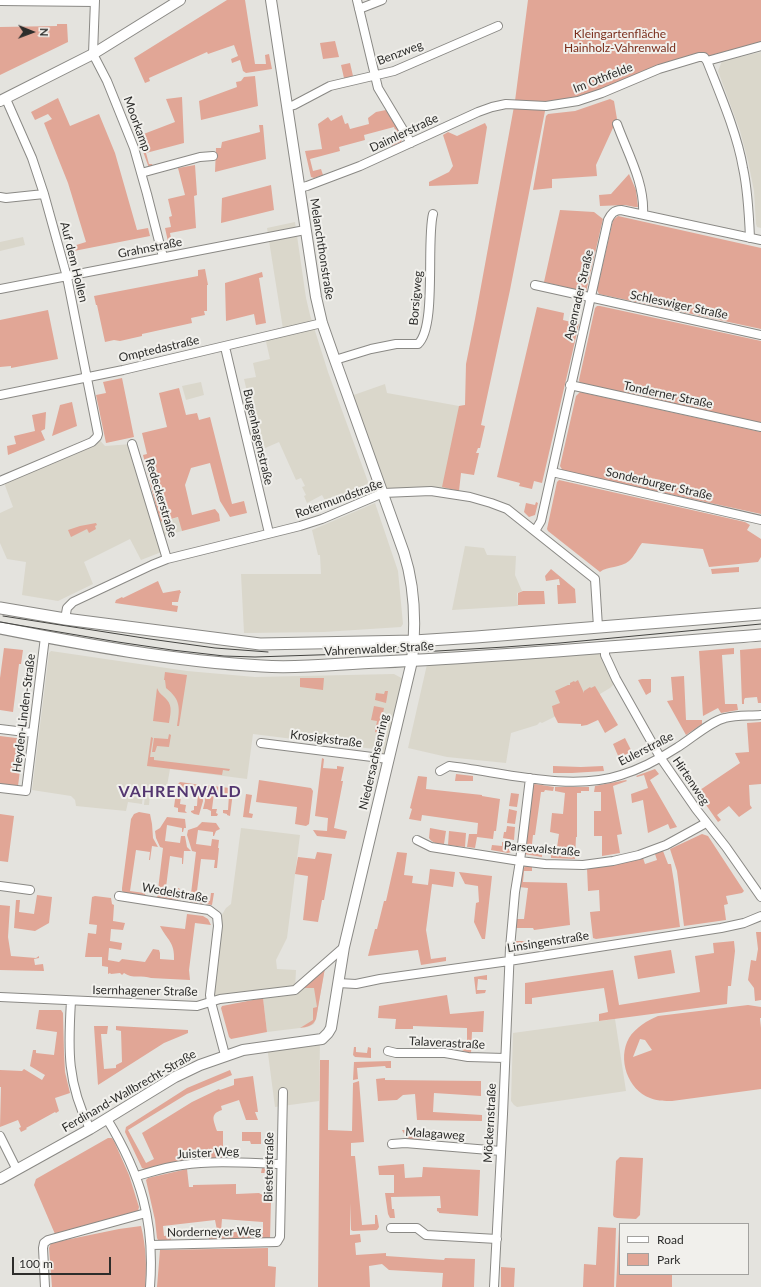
<!DOCTYPE html>
<meta charset="utf-8">
<style>
body{margin:0}
#map{position:relative;width:761px;height:1287px;overflow:hidden;background:#e4e3de;font-family:Lato,sans-serif}
canvas{display:block}
.legend{position:absolute;left:619px;top:1223px;width:130px;height:52px;box-sizing:border-box;background:#f1f0ec;border:1px solid #a3a29f;margin:0;padding:5px 7px;list-style:none;font-size:12px;color:#2d2d2b}
.legend li{display:flex;align-items:center;gap:8px;height:20px}
.legend b{width:20px;border:1px solid #a3a29f}
.north{position:absolute;left:12px;top:12px;width:40px;height:40px;-webkit-text-stroke:3px #f1f0ec;paint-order:stroke;rotate:91deg;font-size:11px;font-weight:700;line-height:16px;text-align:center;color:#2d2d2b}
.north::after{content:'';display:block;margin:auto;width:14px;height:18px;background:#2d2d2b;clip-path:polygon(50% 0,100% 100%,50% 72%,0 100%)}
.scale{position:absolute;left:12px;top:1257px;width:99px;height:18px;box-sizing:border-box;border:2px solid #2d2d2b;border-top:0;padding-left:5px;font-size:12px;line-height:14px;white-space:nowrap;color:#2d2d2b;-webkit-text-stroke:3px #f1f0ec;paint-order:stroke}
</style>
<div id="map">
<canvas width="761" height="1287"></canvas>
<ul class="legend">
<li><b style="height:5px;background:#fff"></b>Road</li>
<li><b style="height:11px;background:#e1a696"></b>Park</li>
</ul>
<div class="north">N</div>
<div class="scale">100 m</div>
</div>
<script>
const context = document.querySelector('canvas').getContext('2d');
context.lineJoin = 'round';
function paint(path, color) {
  context.fillStyle = color;
  context.fill(path, 'evenodd');
}
function stroke(path, color, width, dash) {
  context.strokeStyle = color;
  context.lineWidth = width;
  context.lineCap = dash ? 'butt' : 'round';
  context.setLineDash(dash || []);
  context.stroke(path);
}
function label(font, color, halo, rows, align = 'center') {
  context.font = font + ' Lato,sans-serif';
  context.lineWidth = 4;
  context.setLineDash([]);
  context.textBaseline = 'middle';
  context.strokeStyle = halo;
  context.fillStyle = color;
  for (const [text, x, y, turn = 0] of rows) {
    context.save();
    context.translate(x, y);
    context.rotate((+turn || 0) * Math.PI / 180);
    context.textAlign = isNaN(turn) ? turn : align;
    if (halo) context.strokeText(text, 0, 0);
    context.fillText(text, 0, 0);
    context.restore();
  }
}
const built = new Path2D(`
 M761,52v176l-4,-1 -1,-3 -2,-33 -6,-30 -8,-30 -22,-60 4,-10z
 M295,222l11,76 4,17 18,57 43,118 -42,18 -7,-13 -15,8 -3,-7 2,-1 -4,-8 3,-1 -4,-8 -5,2 -17,-38 -16,7 -5,-10 -14,-60 12,-2 -3,-14 17,-4 -6,-26 19,-4 -16,-101z
 M23,237l2,8 -25,6v-9z
 M201,382l3,13 -18,5 -4,-14z
 M385,384l2,9 72,13 6,-1 3,13 -16,76 -69,-1 -35,-96z
 M97,437l8,9 27,-2 32,107 -23,9 -11,-21 -46,23 9,22 -35,17 -36,-6 4,-33 -19,-3 -7,-16v-30l13,-6 -10,-27z
 M375,503l23,68 5,53 -2,3 -77,5 -80,1 -3,-59h80l-1,-19h-2l-6,-25z
 M179,517l3,14 -18,5 -4,-14z
 M465,546l19,2 3,7 29,1 -1,19 7,16 -5,2 1,13 -66,4z
 M605,648l10,35 -5,5 -10,6 -58,29 -2,-1 -3,3 -26,8 -5,30 -59,-6 -39,-9 20,-88z
 M51,651l136,20 68,6 139,-3 13,7 -19,78 -14,-10 -121,-15 -6,45 -77,-10 -3,17 -16,-2 -2,21h-5l1,-10 -2,-1 -1,10 -14,-2 -2,9 -50,-5 -1,-6 -4,-4 -39,-6 17,-137z
 M241,828l59,7 -13,103 -11,22 1,9 19,1 -1,19 -75,10 -10,-4 8,-74 8,-13 5,-4z
 M325,968l-9,51 -2,5 -6,3 -41,5 -4,-34 28,-3 8,-3z
 M615,1019l11,72 -109,16 -3,-2 -3,-4 2,-68z
 M320,1039l-1,62 -44,6 -8,-61z`);
const green = new Path2D(`
 M227,0h18l10,64h11l-1,-9 4,-1 3,15 -26,4 -3,-2 -3,-11 -8,3 -1,-4 7,-3 -4,-11 -26,9 -1,-2 -58,26 1,3 -5,2 -11,-25z
 M528,0h233v46l-34,9 -23,2 -102,36 -56,13 -36,184 -29,135 4,1 -5,22h-2l-2,5h3l-5,22 -13,-2 -2,18 -17,-4 17,-81 6,-1 1,-41 9,-45 40,-218z
 M57,24h10l1,18 -68,33v-48l57,-1z
 M335,41l4,16 -16,2 -3,-16z
 M350,63l3,13 -9,2 -3,-13z
 M255,76l3,30 -57,14 -2,-19 38,-14 -1,-5 5,-1 3,-4z
 M182,97l2,46 -38,10 3,11h3l1,3 -4,1 -20,-55 3,-3 9,25 34,-13 -9,-23z
 M58,98l12,28 29,-12 16,39 22,77 11,-2 2,8 -76,15 -1,-5 13,-4 -18,-59 -24,-60 8,-4 -4,-5 -13,6 -4,-8z
 M610,99l4,2 3,18 -21,46 1,11 -45,3v9l-19,2 13,-74 2,-2 27,-3z
 M386,110l17,27 -2,5 -9,4 -1,-5 7,-3 -4,-11 -30,8 1,5 -26,7 1,4 -30,8 3,12 8,-2 2,6 -9,3 -3,-1 -6,-26 17,-2 -4,-25 10,-7 3,4 11,-6 3,9 3,-1 2,6 19,-5 -1,-6 8,-6z
 M485,123l2,4 -9,57 -49,2v-4l20,-10 4,-6 -10,-31 5,-3 9,4z
 M259,125h4l3,34 -51,13 1,-24h5l1,-6 38,-10z
 M195,165l2,30 -3,1 2,32 -26,5 2,11 7,-1 1,4 -8,1 -3,-2 -4,-18 6,-1 -2,-10 3,-1 -4,-17 17,-4 -7,-27z
 M629,174l7,16 2,17h-3l-10,-2 -25,1 -1,-11 12,-1z
 M271,185l3,25 -53,13 1,-25z
 M560,210l34,2 9,7 -17,73 -42,-10z
 M618,216l143,32v81l-162,-35 -2,-4 16,-70z
 M205,269l3,16h-1v26h-3l1,4 -14,3 1,5 -50,11v2l-22,5 -6,-1 -9,2 -8,-37h-1l-2,-9 104,-20v-6z
 M262,272l1,5 -4,1 7,45 -10,2 -2,-11 -28,7 -1,-38z
 M597,306h3l161,35v83l-181,-40 -1,-4 16,-72z
 M537,307l27,6 -1,7 16,4 -37,159 -8,-2 -2,8 -13,-3 1,-3 -23,-6z
 M48,310l10,49 -47,9v-2l-11,1v-47z
 M122,378l12,59 -28,6 -10,-48 10,-2 -3,-11z
 M179,388l7,27 11,-2 2,7 11,-3 22,87 12,-3 3,12 -17,4 -10,-16 -10,-38 -19,5 -6,17 7,30 23,-6 4,5 1,7 -38,10 -4,-14 -18,5 -17,-67 4,-1 -5,-21 25,-6 -8,-34z
 M580,392l181,40v82l-198,-43 -3,-5 16,-70z
 M72,402l5,24 -25,10 8,-31z
 M46,412l-1,17 -4,2 4,9 -37,15 -1,-9 9,-2 -2,-8 21,-5 -3,-16z
 M559,480l186,42 5,3 -3,5 14,9v18l-3,5 -49,5 -6,-18 -61,-6c-4,5 -8,14 -13,18 -8,7 -22,5 -29,11l-52,-41 -1,-2 10,-47z
 M536,502l2,1 -3,12 -6,2 -5,-5 2,-9 9,2z
 M96,523l1,2 -2,1 1,3 -7,4 -2,-4 -16,8 -3,-7 12,-4z
 M739,567v5l-27,2 -1,-5z
 M551,569l24,20 1,14 -18,1 -1,-19h3l-1,-6 -13,2 -1,-5z
 M158,581l5,12 17,-3 1,3h-1l-2,9h-6v3l6,1 -1,6 -62,-9 1,-3 6,-3 1,1z
 M523,591h21l1,13 -27,1v-12z
 M4,648l19,2 -2,14h-2l-6,48 -13,-2v-32z
 M734,648v6l-12,1 3,49h12l1,6 -17,3 -3,-5 -15,8 -4,-65z
 M761,648v55h-3l-1,-6 -12,1 -1,2v4h-2l-2,-54z
 M165,672l22,3 -8,51h-2c3,-18 4,-26 -11,-38l-1,-8h-1z
 M684,676l2,44h16v4l-16,11 -19,-34 6,-1 -2,-23z
 M300,678h24l-1,12 -23,-3z
 M642,679h9v13l-5,3 -8,-15z
 M578,680l6,13v-2l6,-4 1,1 4,-2 23,39 -13,8 -7,-13 -11,5 -6,1v-2l-23,-1 -4,-8 -2,-9 8,-3 -5,-12 13,-6h2v-2l4,-2 1,1z
 M157,688c3,7 6,7 10,12 6,6 3,16 2,23l-16,-2z
 M385,691h3l-2,12 -11,-3 1,-7 8,1z
 M374,706l10,2 -5,25 -4,-1 2,-11 -6,-1z
 M761,722v62l-12,1 1,20 2,3 -13,9 -10,-11 -12,9 4,5 -3,2 -21,-30 43,-29 -5,-10 14,-1 -2,-29z
 M169,734l2,1 -2,12 -12,-1 -2,6h-3l2,-14 14,1z
 M0,736l24,3 -6,47 -18,-2z
 M151,737l2,1 -3,19h4v3l76,9 -1,2 -6,-1 -1,5 -75,-9z
 M625,738l9,18 -3,2 -2,-5 -10,5 -6,-14z
 M322,758l2,1 -1,9 14,1v-3l7,1 -3,14h2l-9,47 13,3 -2,8 -28,-3 -4,-6 14,1 1,-13 -13,-2z
 M553,766l28,1 22,-1 1,5 -32,2h-19z
 M655,769l4,5 -9,6 27,47 -7,2 -2,-5 -20,9 -5,-33 -11,3 -1,-9 17,-6 -4,-13 -7,2 -1,-1z
 M456,774l17,2v5h-18z
 M418,776l9,1 -1,12 56,6v1l18,3 -4,32h-2l-1,8 -16,-2 -2,11 -8,-1 2,-13h8l1,-11 -56,-8 -1,6 -12,-2 3,-10 -2,-1z
 M259,780l52,8 2,3 -4,33 -3,2 -11,-2 2,-17 -41,-5z
 M626,780l1,1 -14,5 9,48 -5,1 3,18 -18,3v-20h-8v-25h7v-19h-7l1,-6z
 M180,782l21,3 2,16 -4,14 -5,-1 -3,-2v-1l3,-1v-4h3l1,-15 -16,-2 -2,15 6,1 -1,6 2,2 -9,-1v-4l-4,-1 3,-22z
 M535,784l19,3 -1,4 -8,-1 -1,2h-3l-6,43h-2l-2,18 11,1v3l-18,-3 9,-69z
 M205,785l25,3 3,4 -3,24 -3,-1v-1l-4,-1v-3h5l1,-15 -15,-2 -2,16h5l-1,4 2,1 -1,2h-6v-5l-4,-2h-4l2,-8 -1,-13z
 M555,787h34v4h-8v2h-4v44h-1l-1,22 -24,-1v-4h5l3,-20 -9,-2 2,-19 11,1 2,-21 -10,-2z
 M511,793l8,1 -2,13 -8,-1z
 M246,794l6,1 -3,18 4,1 -1,4 -9,-1z
 M509,809l8,2 -2,13 -8,-1z
 M139,812l11,2 2,10 1,14 5,9 -6,-1 -2,14h-1l1,-8 -14,-2 -6,41 14,2 1,-9h2l-2,12 -20,-3 -3,-2v-3l9,-69 3,-5z
 M0,814l14,2 -6,46 -8,-1z
 M167,817l18,2 1,9h-2l-1,4h-1v-4l-15,-3 -2,16 15,2 1,-7h4l2,11 4,4h-7l-1,13h-1v-6l-12,-2 -5,39 12,2 1,-9 2,1 -2,11 -21,-2 6,-50 -3,-1 -4,-9 -1,-7 5,-3z
 M202,822l14,1 4,6 -4,2 -2,5h-1v-4l-15,-2 -2,14 15,2 1,-7 7,1 -1,8h1l-2,20h-3l1,-8 -14,-1 -5,40 14,2 1,-8h3l-2,12 -22,-3 6,-50 -4,-1 -5,-16 1,-5 9,-3z
 M507,826l8,1 -1,13 -11,-2 1,-6h2z
 M430,828l16,3 -2,13c-7,-1 -11,0 -15,-6z
 M449,831l17,2 -1,14 -17,-2z
 M702,834l6,2 36,55 -2,2 -16,3 2,8 -4,1 2,15 -42,6 -7,-55 -7,-22z
 M502,842l11,2 -2,8 -3,1 -17,-3 1,-5 10,1z
 M663,851l5,13h3l3,18 6,45 -84,12 -3,-1 -3,-26 10,-1 -1,-21 -11,1 -1,-23 31,-4 25,-6 2,6 12,-4 -2,-6z
 M317,852l15,2 -8,46h-2l-4,22 -15,-2 5,-44 -13,-2 3,-17 17,2z
 M397,852l10,1 -3,22 9,1 -1,7 16,2 2,-16 25,3 -2,15 -21,-3 -6,46 5,29 15,-2v4l-25,4 -3,-15 -50,6 7,-27h2l7,-28h2z
 M526,866l6,1v4h-8l-1,11 44,1 3,42 -36,5 -1,-2h-18l1,-9h8l4,-31 -9,-1 3,-18z
 M459,872l33,4 -7,63h-3l-8,-17 2,-19 3,-1 -1,-16 -13,-2z
 M37,895l15,2 -3,26 -14,8 -21,-3 2,-28h4l-1,12 15,2z
 M95,896l16,2 1,6 2,1 -1,16 12,2 -2,7 -12,-1 -1,12 12,2 -1,7 -12,-2 -1,12 11,2 3,-3 23,3 8,-13 6,1 1,3v6l14,1c1,-18 -7,-20 -14,-34l25,3 2,-15 16,2 5,3 3,6 -16,-2 -6,47 1,10 -39,-2c-8,-3 -19,1 -27,-5l-2,2 -2,-2 -9,1 -1,-1 -2,1v-7l-6,-1v-9h-17l3,-24 8,1 1,-9 -8,-1 3,-27z
 M0,905l10,1 -2,31 3,19 25,2 3,-2v2l-5,1 1,6 8,-1 1,7 -44,-1z
 M756,932h5v68l-6,1 -1,-13 -6,-8 3,-20 5,1 2,-12z
 M585,935l1,6 -68,10 -2,-1 -1,-9h19z
 M734,941l1,10 -4,35h-3l-1,18 -128,17v-7l9,-2 -4,-24 -72,10v6h-7v-21l88,-13 6,35 81,-13 -5,-36 19,-3 -1,-10z
 M671,950l4,23 -37,6 -4,-23z
 M325,968l-9,51c-3,7 -9,8 -16,9l13,-8v-12l4,-1 -3,-19h-11z
 M487,975v5l-9,-1 -1,11h9l-1,3 -9,1 -2,-17z
 M447,995l3,19 34,-3 -1,21h-11l-1,21 -5,-1 -6,-3v-6h7v-15l-54,-2v3h-18l1,-10 -18,-1 1,-12z
 M263,998l4,34 -36,7 -2,-2 -8,-29 1,-2z
 M748,1005l13,2v11h-1l1,10v61l-89,12c-7,0 -15,0 -22,-3 -22,-8 -33,-39 -21,-60 6,-10 19,-18 29,-22zM640,1039l5,1 7,10 -19,7z
 M39,1010h22l2,3 1,40 1,19 5,21 -15,5 4,13 -3,2 -1,-1 -29,16 1,1 -6,3 -2,-4 2,-1 -3,-7 -18,7 1,-40h-1v-17l22,1 2,-2 18,11 3,-5 -15,-9 3,-16h3v3l18,2 3,-23 -21,-3z
 M94,1026h14l-1,8h-6l3,35 12,-1v-3l6,-3 -1,-31 -5,-1v-4l72,4v3l-24,10 -66,42z
 M354,1047h2v5l11,1 1,-6 3,1v10l-16,-1 -2,-2z
 M320,1060h9l-1,70 24,1 1,-48 6,-2 5,61 -13,1v-10v23h4l7,69 13,-1v-9h2l2,12 -2,3 -24,1 -2,-1 -1,-27v32l10,-1 1,8 -6,1 1,12 30,-2v3l58,4 1,-2 30,1 -1,28h-32l1,-14 -54,-3 -7,-6 -13,2 1,21h-52z
 M391,1061v7h-5l-1,-2 -28,2 1,11 -5,1 1,-18z
 M230,1070l2,5 -45,19 -59,36 18,33 8,-4 -12,-26 50,-31 27,-13 1,1 14,-5v-6l19,-3 5,36h-3l3,8h-12l-7,-20 -18,6 1,4c-13,4 -8,11 -5,21h6v22h3l-1,5 -77,12 -6,-2 -17,-36 1,-5 61,-39z
 M385,1078v2l96,1v15l-47,-3 -1,19 49,3v6l-65,-1 -2,-26 -12,1 -6,5 -19,1 -2,-22z
 M402,1130h3l1,5 20,-2v5h-5v2l-14,-1z
 M242,1132h19v12h-10l-1,-3h-8z
 M108,1138h4l2,3 15,34 10,32 -1,4 -83,23 -21,-49 2,-6z
 M620,1157l23,1 -3,57 -4,4 -19,-1 -3,-1 -1,-2 3,-54z
 M404,1164l1,14 17,-1 1,-10 57,3 -2,46 -39,-3v-1l-2,-1v-3h4l-1,-12 -49,1 1,12h2l1,9h-5l-2,-4 -3,-21h9v-18h-15l-1,-9z
 M262,1168l9,1v27l-3,-2 -1,-21h-6z
 M187,1169l2,18h4v-2l43,-1v10l23,-1 12,7 -1,39h-14v-6h7v-11l-41,-3 -1,12 30,2v7l-42,-1v-8l8,-1 -2,-10 -52,6 1,10 6,-1 1,5h-13l-1,-2 -2,-18 -9,-40 2,-2z
 M141,1226c5,20 6,41 4,61h-93l-3,-39 2,-5 68,-14z
 M598,1227l18,1 -2,59h-31l1,-23 12,1z
 M619,1229h1v45l26,1 1,-1h25v13h-56z
 M268,1248v18l8,1 -1,20h-118l3,-37z
 M501,1267l14,1 -1,19h-13z`);
const minor = new Path2D(`
 M95,0l-2,54 14,27 27,67 13,46 16,63
 M357,0l21,88 33,55
 M0,1l95,1
 M359,9l23,-9
 M707,61c13,33 30,72 36,107 5,23 6,46 7,70
 M707,61l54,-15
 M287,107l7,-2 36,-19 64,-15 104,-45
 M617,124c10,28 28,59 26,90
 M141,173l59,-16 13,-1
 M299,188l8,-2 53,-20 118,-54 14,-5 14,-3 40,2 32,-5 24,-8 57,-24 40,-12h5l3,4
 M0,197l6,1 38,-4
 M535,285l226,50
 M0,289l305,-59
 M225,347l44,186
 M335,360l36,-11 25,-5h22c19,-17 8,-103 15,-130
 M570,385l191,42
 M0,395l123,-25 199,-47
 M132,444l35,115
 M552,472l209,48
 M0,481l92,-39 5,-5 1,-3 -31,-157 -23,-83 -12,-36 -26,-59
 M535,531l6,-10 67,-301c3,-6 6,-10 13,-10l140,30
 M65,619l2,-11 6,-6 79,-37 15,-6 133,-33 22,-7 61,-26 48,-2 39,6 21,6 16,6 88,70 3,48
 M605,648v7l11,24 44,78 36,52 30,38 35,50
 M0,729l33,4
 M261,743l127,16
 M440,771l9,-5c52,6 121,26 172,9 20,-6 40,-17 57,-28 13,-8 33,-26 47,-29 11,-3 24,-2 36,-3
 M0,788l26,3 19,-154
 M417,840l14,7 89,14 25,3 38,1 30,-4 26,-6 27,-10 40,-22
 M0,886l30,4
 M119,896l90,14 8,6 1,10 -8,69 1,7 14,53
 M338,983l18,1 24,-5 129,-18 212,-33 23,-5 17,-7
 M0,997l197,9 23,-7 75,-9 49,-43
 M71,1001c-3,49 -4,82 19,128
 M388,1051l8,2h49l23,4 37,1
 M107,1119c34,56 48,102 43,168
 M0,1136l17,34
 M392,1144l13,-1 96,8
 M137,1176c14,-4 29,-9 45,-11 33,-5 66,-2 99,-1
 M391,1228h26l9,7 71,4
 M151,1245l126,-3 3,-5 3,-145
 M45,1287l-2,-39 1,-5 4,-3 98,-27
 M494,1287l9,-173 7,-166 5,-56 5,-31 10,-83`);
const tertiary = new Path2D(`
 M0,101l93,-47 87,-54
 M0,1179l90,-50 85,-52 25,-12 43,-15 79,-11 6,-6 3,-5 13,-81 68,-286c4,-36 3,-74 -8,-108l-69,-193 -13,-37 -6,-26 -45,-297`);
const secondary = new Path2D(`
 M0,608l65,11 195,25 154,-3 62,-4 285,-23
 M0,628c86,17 174,33 262,38 40,3 80,-3 119,-4 127,-6 254,-17 380,-27`);
const tram = new Path2D(`
 M3,616l147,23 65,9 53,4
 M0,622l118,20 54,8 52,6 31,1 182,-6 68,-4 55,-4 201,-19`);
const parkNames = [
 ["Kleingartenfläche",620,34],
 ["Hainholz-Vahrenwald",620,48]
];
const streetNames = [
 ["Benzweg",400,53,-21],
 ["Im Othfelde",603,78,-21],
 ["Moorkamp",137,124,70],
 ["Daimlerstraße",404,133,-25],
 ["Grahnstraße",150,248,-11],
 ["Melanchthonstraße",322,249,81],
 ["Auf dem Hollen",74,262,76],
 ["Apenrader Straße",579,295,-77],
 ["Borsigweg",416,298,-85],
 ["Schleswiger Straße",679,305,12],
 ["Omptedastraße",159,349,-13],
 ["Tonderner Straße",668,395,12],
 ["Bugenhagenstraße",258,437,77],
 ["Sonderburger Straße",659,484,13],
 ["Redeckerstraße",161,498,73],
 ["Rotermundstraße",339,499,-20],
 ["Vahrenwalder Straße",379,649,-3],
 ["Heyden-Linden-Straße",24,713,-83],
 ["Krosigkstraße",326,739,7],
 ["Eulerstraße",646,749,-27],
 ["Niedersachsenring",374,762,-77],
 ["Hirtenweg",691,781,56],
 ["Parsevalstraße",542,849,5],
 ["Wedelstraße",175,893,10],
 ["Linsingenstraße",548,942,-9],
 ["Isernhagener Straße",145,991,1],
 ["Talaverastraße",447,1043,3],
 ["Ferdinand-Wallbrecht-Straße",129,1091,-30],
 ["Möckernstraße",490,1123,-87],
 ["Malagaweg",435,1134,4],
 ["Juister Weg",208,1153,-3],
 ["Biesterstraße",269,1167,-89],
 ["Norderneyer Weg",214,1232,-1]
];
const districtNames = [
 ["VAHRENWALD",180,792]
];
paint(built, '#dad7cb');
paint(green, '#e1a696');
stroke(minor, '#8a8985', 10);
stroke(tertiary, '#8a8985', 12);
stroke(secondary, '#8a8985', 13);
stroke(minor, '#fff', 8);
stroke(tertiary, '#fff', 10);
stroke(secondary, '#fff', 11);
stroke(tram, '#444441', 1);
label('12px', '#7a2e1c', '#f1f0ec', parkNames);
label('12px', '#2d2d2b', '#f1f0ec', streetNames);
context.letterSpacing = '1px';
label('bold 16px', '#533670', '#f1f0ec', districtNames);
context.letterSpacing = '0px';
</script>
